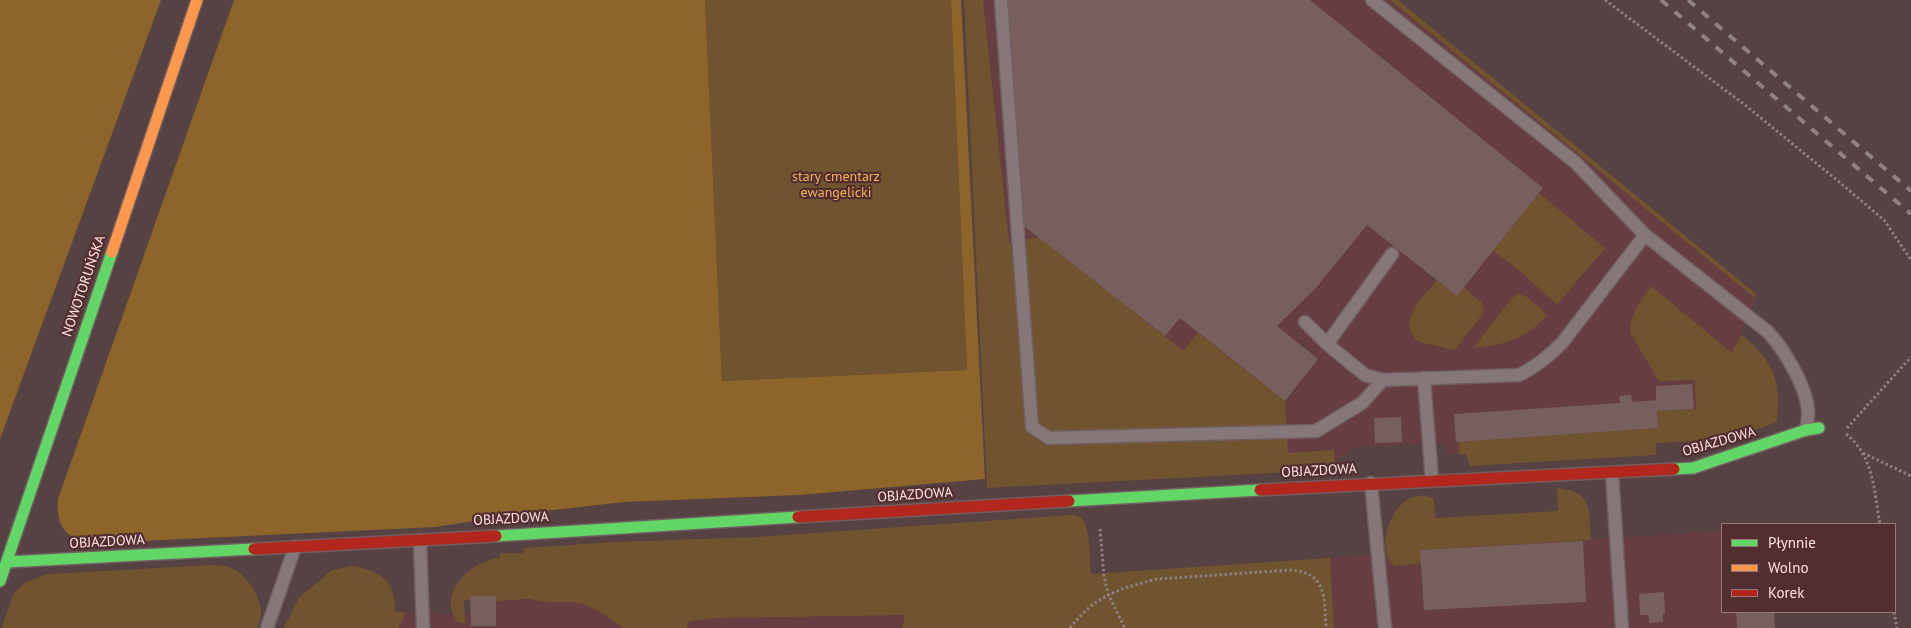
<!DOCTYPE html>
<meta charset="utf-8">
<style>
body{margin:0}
#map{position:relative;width:1911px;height:628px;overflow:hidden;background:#564143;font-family:"PT Sans",sans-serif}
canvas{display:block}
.legend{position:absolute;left:1721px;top:523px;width:175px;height:90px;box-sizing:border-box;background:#532e31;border:1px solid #977779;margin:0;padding:6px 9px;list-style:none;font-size:15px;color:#fde4e5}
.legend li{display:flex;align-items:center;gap:10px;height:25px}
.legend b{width:25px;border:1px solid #977779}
</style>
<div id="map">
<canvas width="1911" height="628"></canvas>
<ul class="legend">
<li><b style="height:6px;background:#63d668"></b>Płynnie</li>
<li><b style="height:6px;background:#ff974d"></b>Wolno</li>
<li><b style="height:6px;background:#b3261e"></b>Korek</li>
</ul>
</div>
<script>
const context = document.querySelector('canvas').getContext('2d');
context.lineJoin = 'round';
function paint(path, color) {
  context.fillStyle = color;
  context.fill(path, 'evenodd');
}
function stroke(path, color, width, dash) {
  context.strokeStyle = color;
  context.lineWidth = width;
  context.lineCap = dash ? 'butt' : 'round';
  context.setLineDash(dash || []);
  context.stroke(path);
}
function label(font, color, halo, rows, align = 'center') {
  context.font = font + ' "PT Sans",sans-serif';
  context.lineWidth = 4.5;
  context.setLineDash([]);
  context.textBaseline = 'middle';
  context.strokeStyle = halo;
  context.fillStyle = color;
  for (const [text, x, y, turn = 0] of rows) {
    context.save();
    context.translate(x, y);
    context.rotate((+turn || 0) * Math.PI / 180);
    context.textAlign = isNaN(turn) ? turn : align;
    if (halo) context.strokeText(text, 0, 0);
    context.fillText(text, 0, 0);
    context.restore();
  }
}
const built = new Path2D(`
 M964,0h434l359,294 -59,147 -253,13v-12l-88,5 -23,15 -346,17z
 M1722,531v81h52l1,16h-441l-4,-70 90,-8z
 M958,581l-16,47h-640l6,-18 162,4v-18l26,5z`);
const green = new Path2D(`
 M705,0h246l16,370 -245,11z
 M964,0h19l26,243 31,-6 143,114 15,-18 87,68 3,52 46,-3 1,15h-3v5l-345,18z
 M1390,0h8l358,294 -1,4z
 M1539,193l66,55 -48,57 -40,-37 -24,-17z
 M1437,280l20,16 7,-9 18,16 2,9 -29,38 -36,-8c-24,-22 3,-44 18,-62z
 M1651,286l81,67 9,-19c33,29 40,43 36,88l-76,28 -3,-9 -42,2v12l-186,11 -4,-12h-7v-13l199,-13 -1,-17 39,-2 -1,-29 -36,1 -29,-48c0,-19 11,-32 21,-47z
 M1519,294l8,3 20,18c-23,26 -41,29 -74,33l39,-50z
 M1557,488c37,3 32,23 34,52l-170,10v13l-26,3c-25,-20 4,-86 39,-67l1,19 123,-7z
 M1070,515c2,0 5,0 8,1 14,5 11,44 13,58l239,-16 4,70h-432l3,-13 -190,3 -26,3 -2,7h-63l-29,-19 -12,-5 -11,-2h-26l-17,-3 -33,2 -26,-5v4h-6l1,24 -7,-2c-22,-29 13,-62 42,-64v-5h23l1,-5 89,-6 144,-5z
 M210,565c5,1 12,0 16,1 19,5 34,28 35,46 0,5 -2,11 -3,16h-256c11,-33 10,-45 47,-54z
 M352,566c28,4 44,16 43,46h10l-1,6 -6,10h-114l15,-30 33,-28z`);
const forest = new Path2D(`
 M0,0h161l-161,439z
 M234,0h471l17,381 245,-11 -16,-370h10l24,479 -186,16 -175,7 -97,11 -92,14 -315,15c-34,1 -66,2 -62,-43z`);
const building = new Path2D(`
 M1006,0h304l233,188 -86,108 -90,-71 -51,63 -39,38 41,33 -33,42 -105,-83 -15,18 -141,-110 -12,-110z
 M1692,384l2,25 -37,2 1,17 -202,14 -2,-28 166,-11 -1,-7 12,-1 1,7 24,-2v-14z
 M1401,417l1,25 -27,1 -1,-25z
 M1583,541l3,61 -162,8 -4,-60z
 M1664,592l1,21 -2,1v8l-14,1v-8h-9l-1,-21z
 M470,596h26v30h-25z
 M1736,612h38l1,16h-38z`);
const path = new Path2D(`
 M1605,0l140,105 93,76 46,39 27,40
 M1847,428l64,-71
 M1846,434c28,22 28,58 34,90
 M1863,453l48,23
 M1100,529l4,47 4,18 17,34
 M1894,612l3,16
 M1070,628c26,-33 48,-39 87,-49l134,-9c37,3 33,29 35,58`);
const lane = new Path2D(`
 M1001,0l31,427 17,11 267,-7 46,-28 21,-23
 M1372,0l204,163 69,72
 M1305,322l22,22 38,31 18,5 136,-5c17,-8 30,-19 43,-32l83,-108 123,97c16,17 38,54 40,78 1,6 -1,13 -2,20
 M1327,344l65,-90
 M1424,378l8,103
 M1612,473l10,155
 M1371,483l14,145
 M420,540l3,88
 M267,628l28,-81`);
const fast = new Path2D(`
 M1674,469l19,-1 113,-38 13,-2
 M1069,501l191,-11
 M496,536l302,-19
 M7,562l247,-13
 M0,581l112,-329`);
const slow = new Path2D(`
 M112,252l85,-252`);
const jam = new Path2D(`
 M1260,490l414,-21
 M798,517l271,-16
 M254,549l242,-13`);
const rail = new Path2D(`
 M1661,0l250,214
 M1688,0l223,191`);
const parkNames = [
 ["stary cmentarz",836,177],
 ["ewangelicki",836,193]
];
const streetNames = [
 ["NOWOTORUŃSKA",84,286,-71],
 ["OBJAZDOWA",1719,442,-16],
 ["OBJAZDOWA",1319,471,-3],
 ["OBJAZDOWA",915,495,-4],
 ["OBJAZDOWA",511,519,-3],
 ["OBJAZDOWA",107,542,-3]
];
paint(built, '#663d40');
paint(green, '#70532f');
paint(forest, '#8d652b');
paint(building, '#765f5c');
stroke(lane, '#715e60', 15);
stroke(fast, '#715e60', 14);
stroke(slow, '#715e60', 14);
stroke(jam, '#715e60', 14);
stroke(path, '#8e7f80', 3, [2.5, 2.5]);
stroke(lane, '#867779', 12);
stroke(fast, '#63d668', 11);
stroke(slow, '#ff974d', 11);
stroke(jam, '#b3261e', 11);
stroke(rail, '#908182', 4, [9, 9]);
label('14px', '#f3b65a', '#532e31', parkNames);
label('14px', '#fde4e5', '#532e31', streetNames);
</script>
